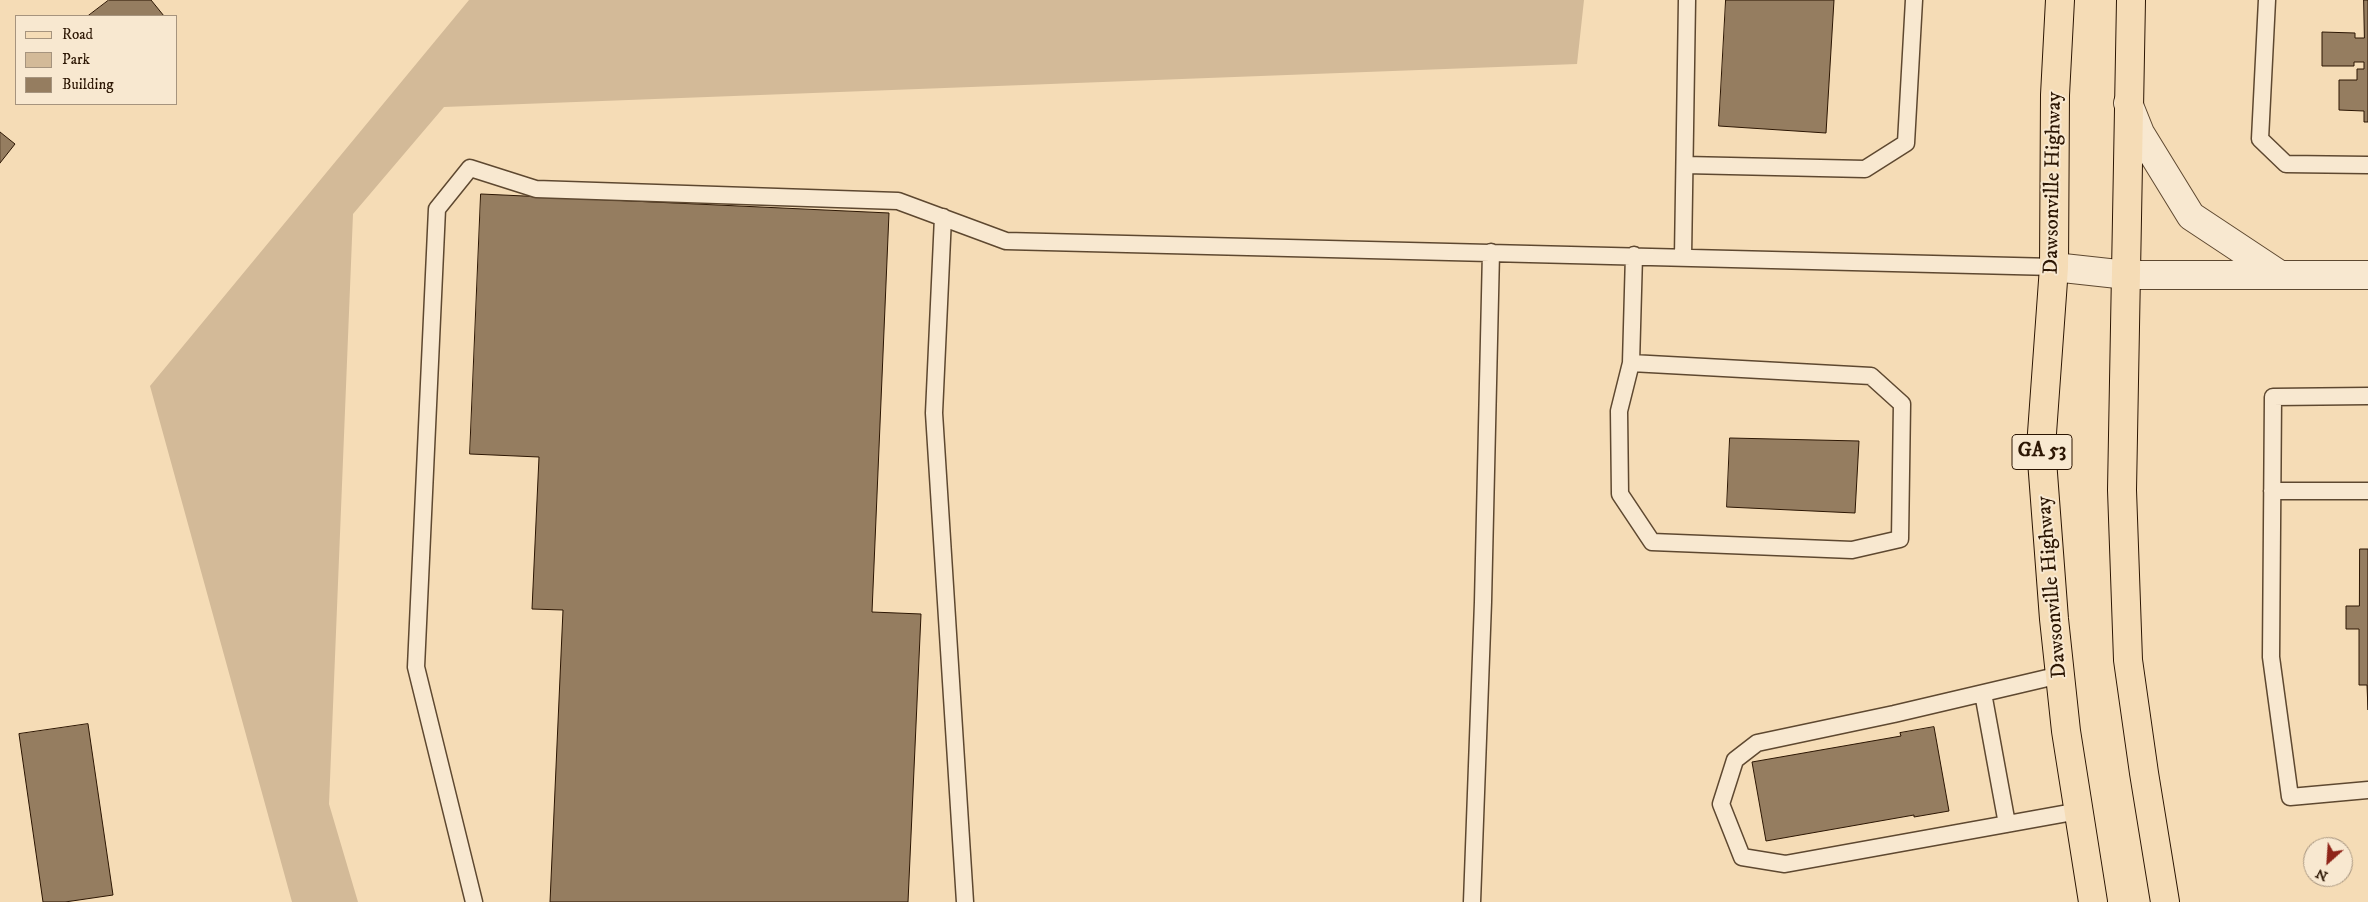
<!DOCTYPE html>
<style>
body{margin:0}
#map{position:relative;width:2368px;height:902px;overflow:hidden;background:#f5dcb6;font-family:"IM FELL DW Pica",serif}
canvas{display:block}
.legend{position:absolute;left:15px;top:15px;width:162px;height:90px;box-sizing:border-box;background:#f8e8d0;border:1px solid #a6947e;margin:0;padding:6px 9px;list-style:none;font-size:15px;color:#2c1603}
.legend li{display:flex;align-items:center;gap:10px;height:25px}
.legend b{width:25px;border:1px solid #a6947e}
.north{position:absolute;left:2303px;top:837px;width:50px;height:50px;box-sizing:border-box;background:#f8e8d0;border:1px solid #a6947e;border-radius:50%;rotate:206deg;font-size:14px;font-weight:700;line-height:20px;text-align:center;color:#2c1603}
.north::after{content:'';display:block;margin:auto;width:18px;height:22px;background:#8f2418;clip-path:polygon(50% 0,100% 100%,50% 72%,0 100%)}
</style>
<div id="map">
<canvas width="2368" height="902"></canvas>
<ul class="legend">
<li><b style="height:6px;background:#f5dcb6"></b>Road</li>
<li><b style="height:14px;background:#d3ba98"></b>Park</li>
<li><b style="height:14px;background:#957d60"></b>Building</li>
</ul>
<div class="north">N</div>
</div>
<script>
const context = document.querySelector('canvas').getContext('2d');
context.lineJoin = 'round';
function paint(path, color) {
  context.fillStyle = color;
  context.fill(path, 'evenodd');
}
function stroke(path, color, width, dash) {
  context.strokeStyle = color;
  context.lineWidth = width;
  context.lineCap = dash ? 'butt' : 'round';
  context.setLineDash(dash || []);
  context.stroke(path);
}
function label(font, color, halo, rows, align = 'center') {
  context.font = font + ' "IM FELL DW Pica",serif';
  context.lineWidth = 4;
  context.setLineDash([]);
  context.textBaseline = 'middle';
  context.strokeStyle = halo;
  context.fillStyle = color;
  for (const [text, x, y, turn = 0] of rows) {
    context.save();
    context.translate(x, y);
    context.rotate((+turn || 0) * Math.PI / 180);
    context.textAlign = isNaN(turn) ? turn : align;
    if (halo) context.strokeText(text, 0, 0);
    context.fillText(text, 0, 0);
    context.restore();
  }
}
const green = new Path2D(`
 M469,0h1115l-7,64 -1133,43 -91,107 -24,590 29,98h-66l-142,-516z`);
const building = new Path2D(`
 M109,0h42l13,16h-76z
 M1726,0h108l-8,133 -107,-7z
 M2364,0h4v122h-4v-11l-25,-1v-30h18v-11h7v-7h-10v4h-32v-34l33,1v5h9z
 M0,132l15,12 -15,19z
 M481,194l408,19 -17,399 49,2 -13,288h-358l13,-292 -31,-1 7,-152 -69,-3z
 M1730,438l129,3 -4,72 -128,-6z
 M2360,549h8v161l-1,-25h-8v-56h-13v-23h13z
 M88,724l25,171 -48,7h-22l-24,-168z
 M1934,727l15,84 -35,6v-2l-148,26 -14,-79 149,-26 -1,-3z`);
const service = new Path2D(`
 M2267,0l-7,139 26,25 82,1
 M1685,165l180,4 41,-26 8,-143
 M943,217l-9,196 31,489
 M1683,257l4,-257
 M1631,363l240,13 31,28 -2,135 -48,11 -200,-8 -32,-48 -1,-83 12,-48 3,-108
 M2368,396l-95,1 -2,260 19,140 78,-7
 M2272,491h96
 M2060,675l-166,39 -137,29 -22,17 -14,44 21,53 43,7 294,-53
 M1983,693l24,131
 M474,902l-58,-235 21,-458 33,-41 66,21 362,12 108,40 1048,26
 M1472,902l11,-300 8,-350`);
const minor = new Path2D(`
 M2128,103l12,30 51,83 89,59
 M2054,267l73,8h241`);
const primary = new Path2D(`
 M2060,0l-5,95 -1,172 -13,180 13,172 12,112 27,171
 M2131,0l-9,490 6,170 16,113 21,129`);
const shields = [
 [2042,452,60]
];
const shieldNames = [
 ["GA 53",2042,452]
];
const streetNames = [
 ["Dawsonville Highway",2054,183,-89],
 ["Dawsonville Highway",2053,587,-95]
];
paint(green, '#d3ba98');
paint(building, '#957d60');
stroke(building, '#2c1603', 1);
stroke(service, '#5e4830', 19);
stroke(minor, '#5e4830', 30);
stroke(primary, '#2c1603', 30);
stroke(service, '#f8e8d0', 16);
stroke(minor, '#f8e8d0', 28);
stroke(primary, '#f5dcb6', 28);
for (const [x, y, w] of shields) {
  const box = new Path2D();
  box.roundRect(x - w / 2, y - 17.5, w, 35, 4);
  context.fillStyle = '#f8e8d0';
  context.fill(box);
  stroke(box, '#2c1603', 1);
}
label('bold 20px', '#2c1603', null, shieldNames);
label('21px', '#2c1603', '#f8e8d0', streetNames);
</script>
